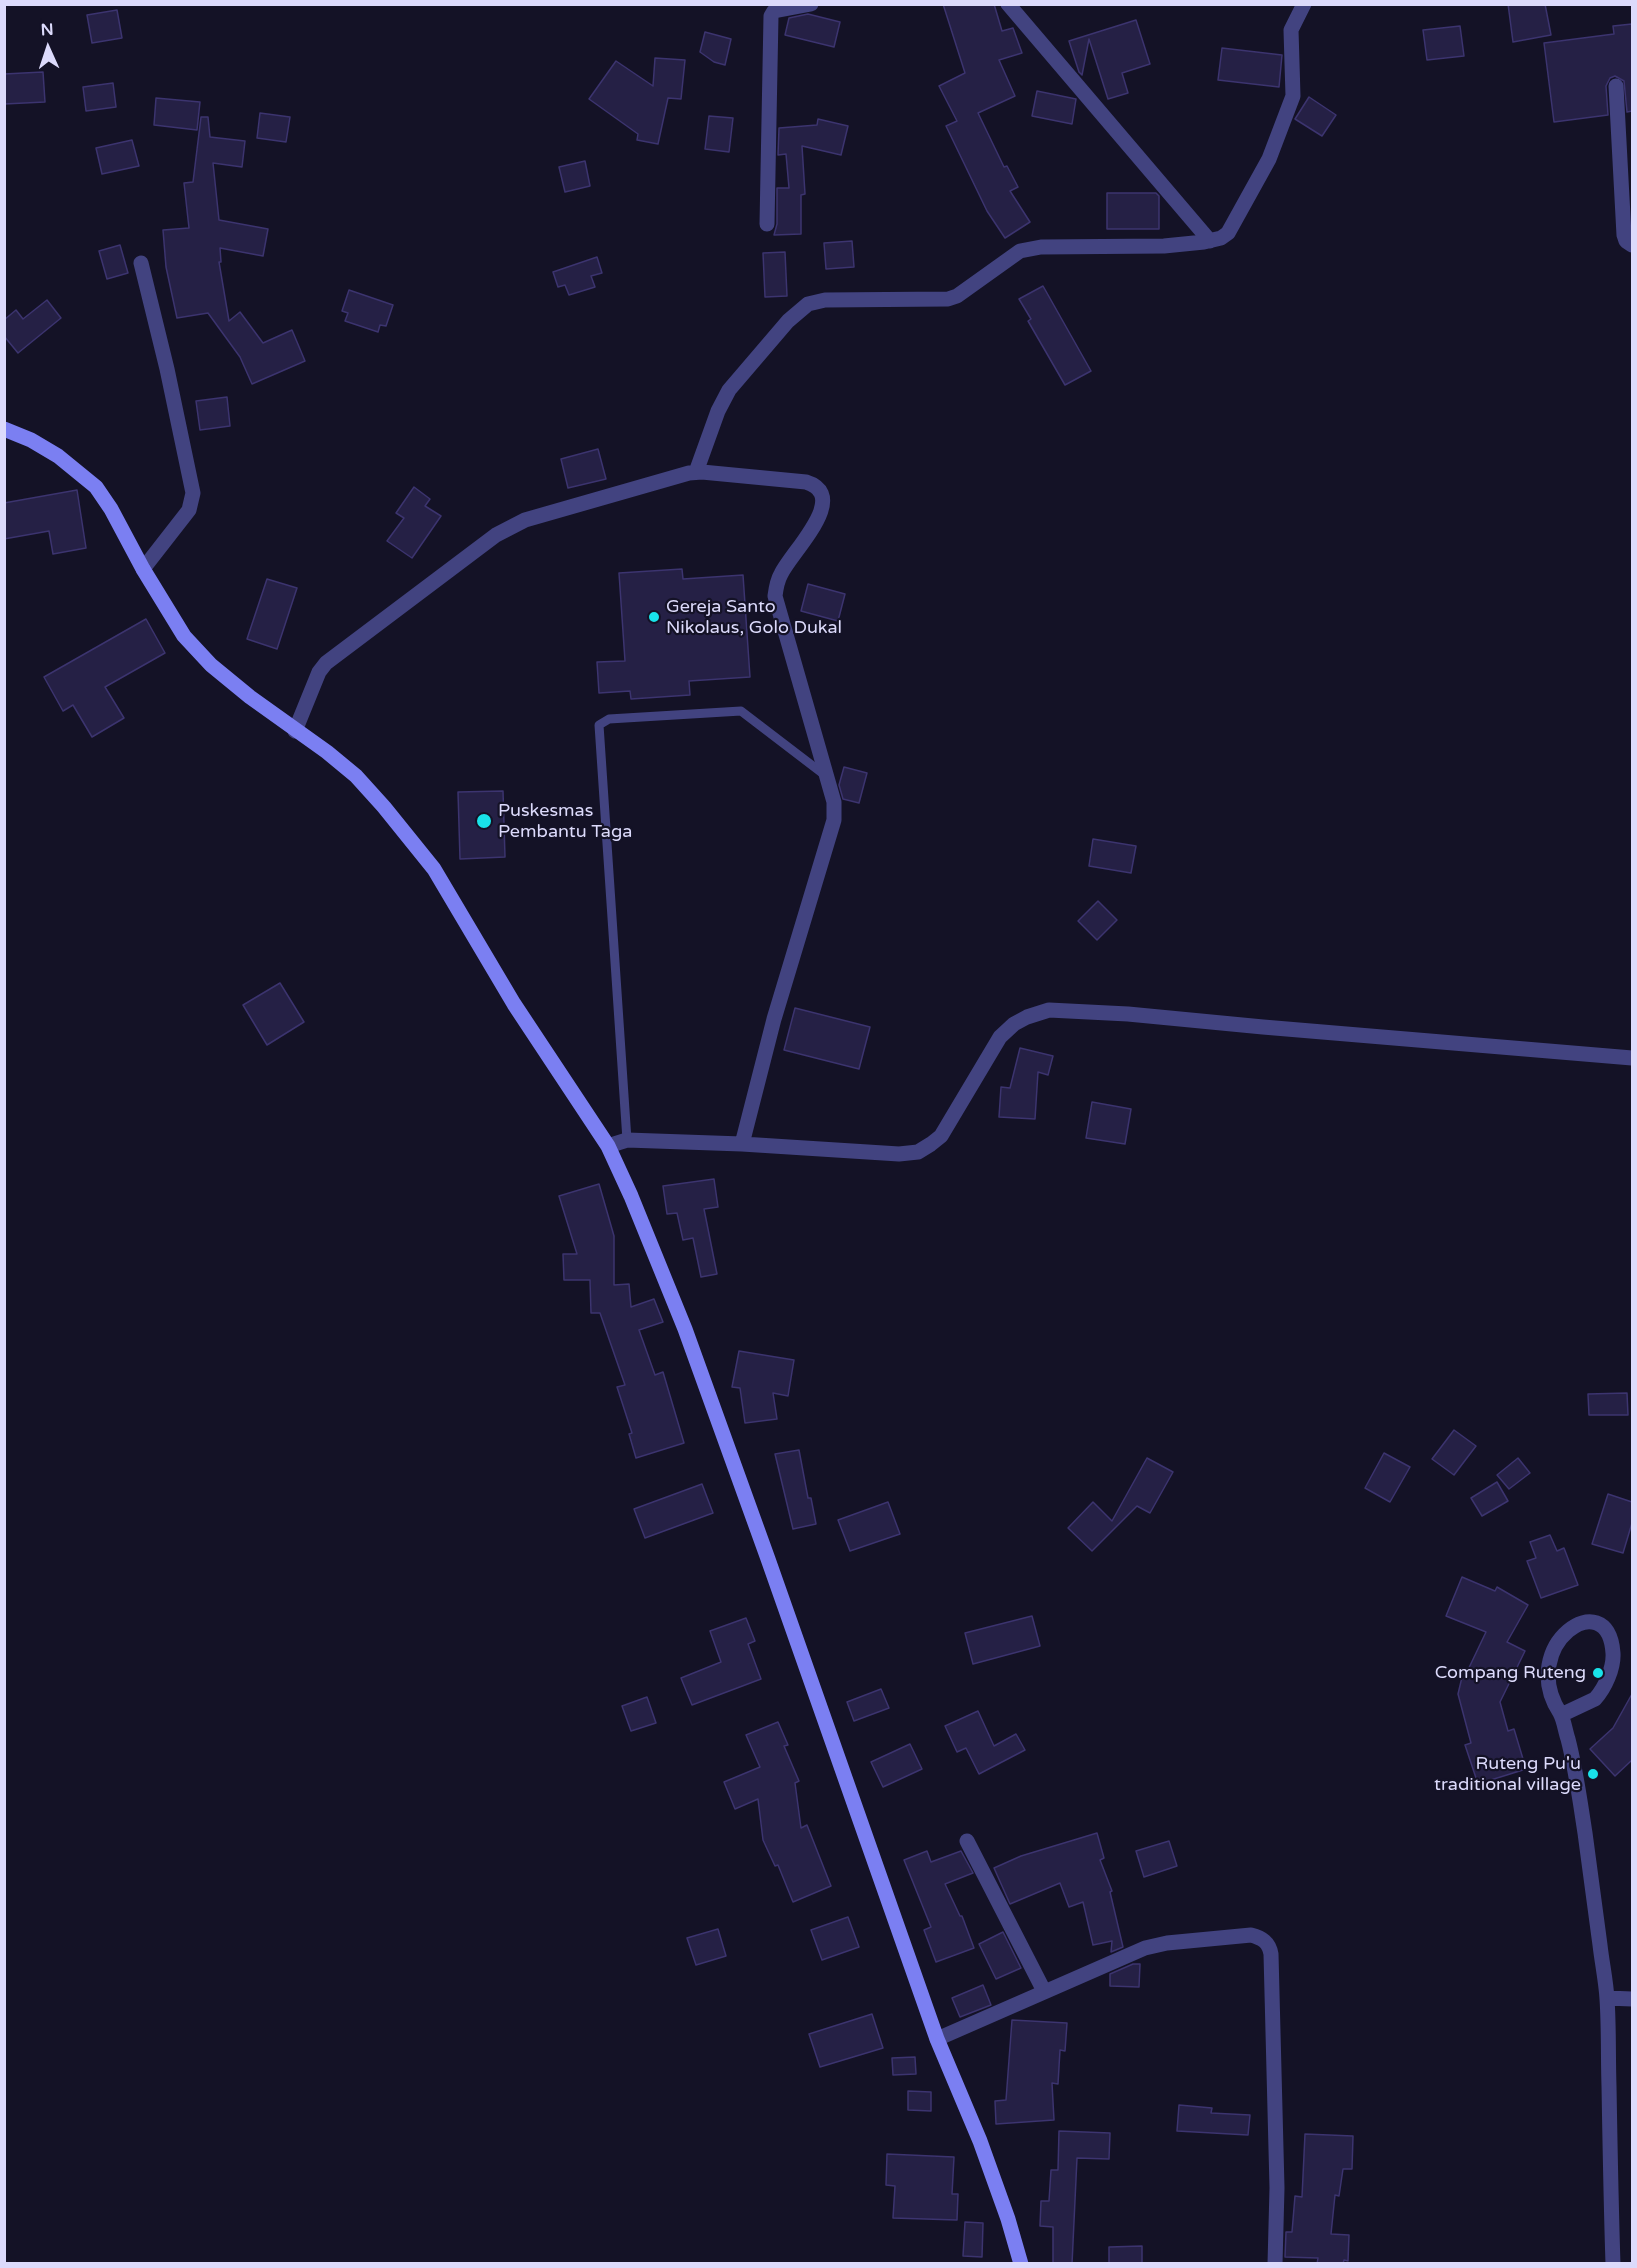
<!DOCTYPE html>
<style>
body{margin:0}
#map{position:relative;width:1637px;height:2268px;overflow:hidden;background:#141226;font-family:"Varela Round",sans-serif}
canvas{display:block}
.frame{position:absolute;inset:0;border:6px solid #dcdafb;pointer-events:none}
.north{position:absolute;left:18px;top:18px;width:60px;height:60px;-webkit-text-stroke:4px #141226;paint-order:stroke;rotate:357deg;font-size:16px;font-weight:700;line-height:24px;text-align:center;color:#dcdafb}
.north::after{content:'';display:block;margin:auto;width:21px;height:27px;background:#dcdafb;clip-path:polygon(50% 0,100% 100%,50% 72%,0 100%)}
</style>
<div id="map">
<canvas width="1637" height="2268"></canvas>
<div class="frame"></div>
<div class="north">N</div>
</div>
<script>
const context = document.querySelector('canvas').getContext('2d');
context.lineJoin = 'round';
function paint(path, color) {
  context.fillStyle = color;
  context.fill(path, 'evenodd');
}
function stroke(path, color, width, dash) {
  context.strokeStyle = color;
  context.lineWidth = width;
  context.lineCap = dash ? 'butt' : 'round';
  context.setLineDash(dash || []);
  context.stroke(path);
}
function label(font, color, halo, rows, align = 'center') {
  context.font = font + ' "Varela Round",sans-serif';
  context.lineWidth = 4.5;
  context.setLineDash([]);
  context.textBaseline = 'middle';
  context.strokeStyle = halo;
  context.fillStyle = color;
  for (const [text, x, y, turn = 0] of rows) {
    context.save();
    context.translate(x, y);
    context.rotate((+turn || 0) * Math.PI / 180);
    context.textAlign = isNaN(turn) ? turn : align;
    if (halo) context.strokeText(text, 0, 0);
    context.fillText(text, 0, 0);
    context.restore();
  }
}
const building = new Path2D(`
 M943,4h51l8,27 11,-3 9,25 -23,7 16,36 -37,17 26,54 3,-1 11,21 -8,4 20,31 -25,16 -18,-27 -41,-85 11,-5 -18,-35 26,-13z
 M1508,4h37l6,31 -38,7z
 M117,10l5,28 -30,5 -5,-28z
 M808,14l32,8 -6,25 -49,-12 4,-17z
 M1136,20l14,44 -28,9 6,20 -20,6 -19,-60 -7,36 -3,-3 -10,-31z
 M1632,24v87l-5,1 -3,-31 -9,-5 -5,2 -4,8 2,29 -54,7 -10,-79 70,-9 -1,-8z
 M1460,26l4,30 -37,4 -4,-30z
 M705,32l26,7 -6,26 -11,-3 -14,-10z
 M1222,48l60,7 -3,32 -61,-7z
 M655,58l30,2 -4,39 -13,-1 -10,46 -21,-4 1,-6 -49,-35 27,-38 37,25z
 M43,72l2,30 -41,2v-30z
 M113,83l3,24 -30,4 -3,-24z
 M1037,91l39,8 -4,25 -40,-8z
 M1309,97l27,18 -14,21 -27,-17z
 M156,98l44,4 -3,28 -43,-5z
 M260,113l30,4 -4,25 -29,-4z
 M709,116l24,2 -4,34 -24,-3z
 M201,117h7l2,20 35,4 -3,26 -29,-4 6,57 49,9 -5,27 -43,-8 1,14h-2l10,59 11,-9 23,31 29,-13 13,31 -53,23 -12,-27 -32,-44 -31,5 -11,-51 -3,-37 26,-2 -5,-45 9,-1z
 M818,119l30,7 -7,29 -39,-9 3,48 -4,1v39l-27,1 3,-11v-36h12l-3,-34 -8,1 1,-27 38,-3z
 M132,140l7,26 -37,8 -6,-26z
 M585,161l5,25 -25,6 -6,-25z
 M1107,193h49l3,3v33h-52z
 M852,241l2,26 -28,2 -2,-26z
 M120,245l8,28 -21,6 -8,-28z
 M785,252l2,44 -22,1 -2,-44z
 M597,257l5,16 -11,3 4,11 -26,8 -4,-10 -7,2 -5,-15z
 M1043,286l48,85 -26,14 -37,-64 3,-2 -12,-20z
 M349,290l44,15 -7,21 -6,-1 -2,7 -33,-11 3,-8 -6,-2z
 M47,300l14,18 -43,35 -14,-17v-16l12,-10 7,9z
 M227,397l3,29 -30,4 -4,-29z
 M598,449l8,30 -38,9 -7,-29z
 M414,487l16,12 -5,7 16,10 -29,42 -25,-17 17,-23 -8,-5z
 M77,490l9,58 -33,6 -4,-23 -45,8v-36z
 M682,569l1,10 60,-4 7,102 -61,4 1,14 -59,4 -1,-8 -31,2 -2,-31 28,-1 -6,-88z
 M267,579l30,9 -20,61 -30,-10z
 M808,584l37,10 -7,27 -37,-10z
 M146,619l19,34 -60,34 19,31 -32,19 -19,-32 -10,6 -19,-34z
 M844,767l23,6 -8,30 -16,-4 -4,-14z
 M503,791l2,66 -45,2 -2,-67z
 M1093,839l43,7 -5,27 -42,-7z
 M1098,901l19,19 -20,20 -19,-19z
 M280,983l24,39 -37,23 -24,-40z
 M795,1008l75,19 -11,42 -75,-19z
 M1020,1048l33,8 -5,19 -10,-3 -3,47 -36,-2 2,-30 9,1z
 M1092,1102l39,7 -6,35 -39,-6z
 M714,1179l4,28 -14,2 13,65 -16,3 -8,-39 -10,2 -6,-27 -10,1 -4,-28z
 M599,1184l15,52v49l15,-1 2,23 23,-8 9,23 -24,8 16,45 8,-3 21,71 -48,15 -7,-24 3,-1 -15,-46 8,-2 -25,-72h-9l-1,-33h-26l-1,-26h14l-18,-58z
 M739,1351l55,9 -6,36 -15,-3 4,26 -32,4 -5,-35 -8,-1z
 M1627,1393l1,22h-39l-1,-21z
 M1454,1430l22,16 -22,29 -22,-16z
 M799,1450l9,48h3l5,26 -23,5 -18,-75z
 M1384,1453l26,14 -20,35 -25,-14z
 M1147,1458l26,14 -23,41 -13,-7 -45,45 -24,-23 25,-26 19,19z
 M1518,1458l12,15 -21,16 -12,-14z
 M1497,1482l11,19 -26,15 -11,-18z
 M702,1484l11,29 -68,25 -11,-29z
 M1608,1494l24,8v21l-9,30 -31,-9z
 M888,1502l12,32 -50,17 -12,-31z
 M1550,1535l7,16 7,-3 14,37 -37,13 -14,-37 9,-3 -6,-16z
 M1462,1577l33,14 2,-4 31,18 -21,37 18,9 -25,51 8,29 6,-2 12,40 -48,15 -13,-39 6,-2 -13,-49 5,-21 3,1 20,-42 -40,-16z
 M1032,1616l8,30 -67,18 -8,-31z
 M746,1618l9,23 -7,3 13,35 -69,26 -11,-27 40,-16 -11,-31z
 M881,1689l8,19 -35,13 -7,-19z
 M1632,1694v66l-17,16 -25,-27 23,-21z
 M647,1697l9,26 -25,8 -9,-25z
 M978,1711l16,35 22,-12 9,16 -46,24 -13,-26 -9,4 -12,-26z
 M778,1722l10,23 -4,1 15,35 -4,2 6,45 6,-3 24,61 -38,16 -15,-37 -3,1 -12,-26 -5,-41 -23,10 -11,-27 36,-15 -14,-32z
 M910,1744l12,25 -39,18 -12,-25z
 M1097,1833l7,25 -4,2 12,31 -2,1 13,55 -12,5 1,-11 -19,4 -10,-43 -14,5 -9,-24 -50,21 -16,-36 27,-12z
 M1169,1841l8,25 -33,11 -8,-26z
 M927,1851l4,11 30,-11 12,22 -28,11 15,32h2l12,32 -38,14 -12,-32 7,-3 -27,-67z
 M848,1917l11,30 -37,13 -11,-30z
 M718,1929l8,27 -30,9 -9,-27z
 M1003,1932l18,36 -25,11 -17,-35z
 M1133,1964h7l-1,23 -29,-1v-12z
 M983,1985l8,20 -31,12 -8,-19z
 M872,2014l11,34 -63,19 -11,-33z
 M1012,2020l55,3 -2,28 -5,-1 -2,34 -6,-1 2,37 -58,4 -1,-23 11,-1z
 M915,2057l1,17 -23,1 -1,-17z
 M908,2091l23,1v19l-23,-1z
 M1179,2105l33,3 -1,5 39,2 -2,20 -71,-4z
 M1059,2131l51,2 -1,26 -32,-1 -5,106h-19v-37l-13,-1 1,-25h8l2,-31h7z
 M1305,2134l48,2 -1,33h-9l-4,27 -4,-1 -4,39 18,1 -1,26 -4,-1 -1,4h-26l1,-6 -33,-1 1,-25h6l3,-36 7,1z
 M887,2154l67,3 -2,37h6l-1,26 -64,-2 2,-32 -9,-1z
 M965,2222l18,1 -1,34 -19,-1z
 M1142,2246v18h-33v-17z`);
const lane = new Path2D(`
 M627,1140l-28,-415 10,-6 132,-8 85,65`);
const street = new Path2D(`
 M1008,4l202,237
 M1616,86l8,149 2,6 6,4
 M767,224l4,-208 3,-5 37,-7
 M141,263l26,106 26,124 -4,17 -46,59
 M696,472l22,-61 11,-21 59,-69 20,-17 17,-4 123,-1 9,-3 63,-45 21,-4 123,-1 40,-4 17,-4 7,-5 41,-74 24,-63 -2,-66 13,-26
 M295,731l24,-59 7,-9 170,-128 29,-15 164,-47 13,-1 104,10c45,14 -14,69 -25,92 -4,7 -5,14 -6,22l59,206v18l-60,199 -32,125
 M608,1146l19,-6 115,4 157,10 19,-2 13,-8 10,-8 59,-99 14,-13 13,-7 22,-7 79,4 135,13 369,31
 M1561,1715l34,-16c10,-11 19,-31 18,-46 -5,-71 -97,-8 -53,60 4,7 5,17 8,26 8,31 12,62 17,94 5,37 10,75 15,112 2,18 6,36 7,54 2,29 1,58 2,87 1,59 2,118 4,178
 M967,1841l77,150
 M1607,1998l25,1
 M937,2039l208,-91 22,-5 84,-8c11,3 18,7 20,19l6,234 -2,76`);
const secondary = new Path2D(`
 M4,429l27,11 27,16 38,31 15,22 32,60 41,67 27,29 39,32 77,55 29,24 28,31 50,62 80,135 94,142 23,50 54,133 83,230 169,480 43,102 28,78 13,45`);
const markers = [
 [654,617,6,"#19e2e9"],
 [484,821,8,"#19e2e9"],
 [1598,1673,6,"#19e2e9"],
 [1593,1774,6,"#19e2e9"]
];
const poiNames = [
 ["Gereja Santo",666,607],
 ["Nikolaus, Golo Dukal",666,628],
 ["Puskesmas",498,811],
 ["Pembantu Taga",498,832],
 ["Compang Ruteng",1586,1673,"right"],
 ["Ruteng Pu'u",1581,1764,"right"],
 ["traditional village",1581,1785,"right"]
];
paint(building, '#252045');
stroke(building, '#3c346f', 1.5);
stroke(lane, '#424380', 9);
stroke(street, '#424380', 15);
stroke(secondary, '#7b7ff2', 15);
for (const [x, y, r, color] of markers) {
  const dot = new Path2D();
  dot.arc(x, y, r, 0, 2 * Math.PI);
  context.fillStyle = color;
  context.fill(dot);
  stroke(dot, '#141226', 2);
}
label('18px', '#dcdafb', '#141226', poiNames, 'left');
</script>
